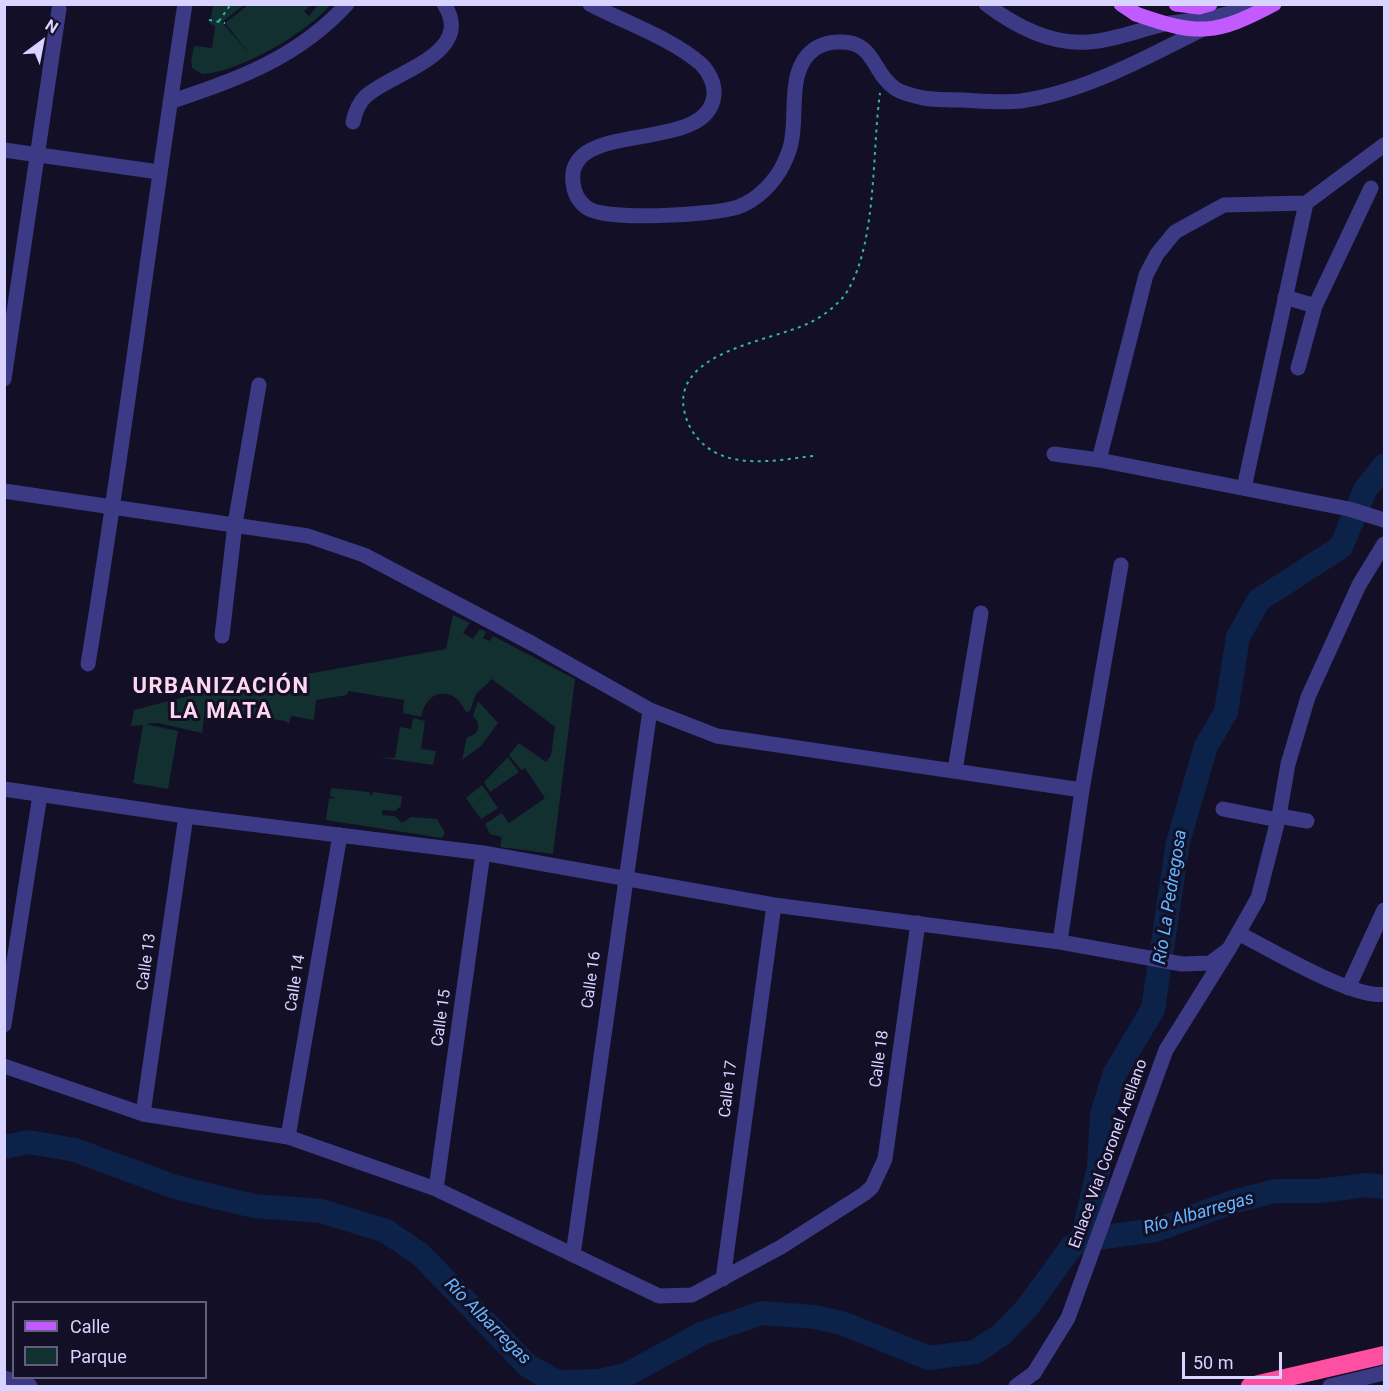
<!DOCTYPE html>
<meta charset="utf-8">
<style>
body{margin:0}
#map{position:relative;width:1389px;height:1391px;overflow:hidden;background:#130f26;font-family:Roboto,sans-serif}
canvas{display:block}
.frame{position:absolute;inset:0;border:6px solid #d9d4ff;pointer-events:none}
.legend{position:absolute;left:12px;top:1301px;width:195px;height:78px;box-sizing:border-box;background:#130f26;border:2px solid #625e7d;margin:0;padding:8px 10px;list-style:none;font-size:18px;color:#d9d4ff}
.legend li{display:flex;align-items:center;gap:12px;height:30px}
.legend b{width:30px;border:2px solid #625e7d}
.north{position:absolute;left:12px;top:12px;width:60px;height:60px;-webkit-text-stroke:4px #130f26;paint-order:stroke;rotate:32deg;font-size:16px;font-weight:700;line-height:24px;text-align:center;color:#d9d4ff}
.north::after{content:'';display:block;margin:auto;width:21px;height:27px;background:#d9d4ff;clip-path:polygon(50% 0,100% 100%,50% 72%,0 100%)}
.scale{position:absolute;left:1182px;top:1352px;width:100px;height:27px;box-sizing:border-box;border:3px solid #d9d4ff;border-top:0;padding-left:8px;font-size:18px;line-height:21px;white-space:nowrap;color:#d9d4ff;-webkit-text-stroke:4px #130f26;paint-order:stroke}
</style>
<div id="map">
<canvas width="1389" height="1391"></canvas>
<div class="frame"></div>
<ul class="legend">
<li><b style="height:8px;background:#c25bff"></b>Calle</li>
<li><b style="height:16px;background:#12302f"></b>Parque</li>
</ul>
<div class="north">N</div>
<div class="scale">50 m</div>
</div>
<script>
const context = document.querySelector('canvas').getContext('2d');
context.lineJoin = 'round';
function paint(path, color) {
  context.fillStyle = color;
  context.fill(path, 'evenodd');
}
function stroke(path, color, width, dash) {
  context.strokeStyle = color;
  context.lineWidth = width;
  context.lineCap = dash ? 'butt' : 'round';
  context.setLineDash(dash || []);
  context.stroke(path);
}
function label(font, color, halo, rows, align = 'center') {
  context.font = font + ' Roboto,sans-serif';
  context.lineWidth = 6;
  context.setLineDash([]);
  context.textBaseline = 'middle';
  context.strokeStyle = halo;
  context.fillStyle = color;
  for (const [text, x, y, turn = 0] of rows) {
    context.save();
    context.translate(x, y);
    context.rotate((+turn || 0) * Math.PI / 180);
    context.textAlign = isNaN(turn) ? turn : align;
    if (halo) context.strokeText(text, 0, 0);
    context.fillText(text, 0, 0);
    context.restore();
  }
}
const green = new Path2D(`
 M213,5h31l-22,17 29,34 -26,-33 23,-18h63l-7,6 5,5 8,-10 -1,-1h14c-22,27 -92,68 -128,69l-10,-6 -1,-7 3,-15 18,2 3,-22 -5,-2z
 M453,615l17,8 -7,10 10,6 7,-10 6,3 -3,6 7,3 3,-5 82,43 -22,175 -53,-7 2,-10 -12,-3 -5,-10 17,-11 7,10 36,-25 -20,-30 -4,2 -12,-15 10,-12 27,19 5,-7 4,-28 -63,-48 -16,15 -6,17 -4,1c-12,-27 -39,-24 -45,5l-18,-4 1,-13 -56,-9 -1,4 -31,5 -2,20 -23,-4 -2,8 -3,-3 -81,-12 -3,24 -44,-10 -13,1 33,7 -10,58 -35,-6 10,-58 -12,1 3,-16 62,-16 250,-45z
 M478,701l20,22 -17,23 -19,14 5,-23c12,-2 15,-12 6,-21z
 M413,718l12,3 -4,28 15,2 -3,14 -55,-8 17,1 5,-31 11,2z
 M508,757l11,15 -29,20 -6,-10z
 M482,785l16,23 -17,11 -15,-21z
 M331,788l38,4 3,4 1,-4 29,4 -1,10 -6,5 -13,-1v5l13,1 7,7 9,-6 26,2 8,14 -3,5 -116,-18 3,-22 7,1 -6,-3z`);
const river = new Path2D(`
 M4,1147l25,-5 46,8 100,37 79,19 67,5 65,20 35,24 107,111 29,16 42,-1 27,-6 77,-42 59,-20 52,4 28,6 87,35 46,-6 26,-17 26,-27 45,-62 10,-6 74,-10 77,-28 42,-11h44l48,-6 17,2
 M1082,1240l17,-73 3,-53 13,-41 38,-64 25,-167 28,-96 20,-34 12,-75 21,-37 82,-53 24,-57 19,-24`);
const path = new Path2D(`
 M209,20l16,3
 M219,21l12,-17
 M813,456c-36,4 -84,15 -113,-15 -9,-10 -13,-18 -16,-31 -11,-58 86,-69 123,-86 14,-6 34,-21 41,-34 29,-49 24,-140 32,-197`);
const minor = new Path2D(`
 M590,4c34,18 83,35 111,60 8,8 14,20 13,31 -6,61 -149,22 -141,88 1,9 5,18 13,24 16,15 129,8 152,0 19,-7 36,-24 45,-42 4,-8 8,-18 9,-27 5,-29 -5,-71 24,-90 7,-4 15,-6 22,-6 38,-2 33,31 58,47 8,5 19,7 27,9 13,2 27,2 40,2 19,1 39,3 58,1 63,-9 124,-43 180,-71
 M986,4c29,22 66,41 103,38 27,-2 55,-14 81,-19 27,-4 58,-5 81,-19
 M170,102c68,-23 128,-44 177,-98
 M353,122c2,-9 5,-18 12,-25 24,-24 112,-42 79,-93
 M4,150l155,22
 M1285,297l30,9 56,-118
 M1298,368l17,-62
 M4,379l55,-370
 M1054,454l45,6 250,49 35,11
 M1099,460l47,-185 11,-21 18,-22 49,-27 82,-2
 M1244,488l62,-285 78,-58
 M4,491l304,45 56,19 169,89 117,66 67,26 365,54
 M222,636l13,-112 24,-139
 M88,664c36,-219 63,-440 97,-660
 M955,770l26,-157
 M4,789l182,27 297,37 291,52 286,37 122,22 28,-1 19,-14
 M1223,809l55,11
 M1279,816l28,5
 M1238,933c30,15 116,67 146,61
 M1060,942l22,-152 39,-225
 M1348,988l36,-78
 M4,1025l36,-230
 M4,1066l139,48 145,23 148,52 223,107 33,-1 89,-48 83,-53 8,-7 13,-28 33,-236
 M143,1114l43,-298
 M288,1137l52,-302
 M436,1189l47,-336
 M573,1255l77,-545
 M723,1279l51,-374
 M4,1378l26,8
 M1016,1386l18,-13 34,-55 98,-268 63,-101 29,-51 21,-82 9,-52 20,-67 51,-112 25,-41
 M1330,1386l54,-13`);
const major = new Path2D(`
 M1121,4l15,10
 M1176,4l23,3 11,-3`);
const highway = new Path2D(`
 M1250,1386l134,-31`);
const majorBridge = new Path2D(`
 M1136,14c62,22 80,21 138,-10`);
const streetNames = [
 ["Calle 13",147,962,-82],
 ["Calle 16",592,980,-82],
 ["Calle 14",296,983,-81],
 ["Calle 15",442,1018,-82],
 ["Calle 18",880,1059,-82],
 ["Calle 17",729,1089,-83],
 ["Enlace Vial Coronel Arellano",1109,1154,-70]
];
const waterNames = [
 ["Río La Pedregosa",1171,897,-81],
 ["Río Albarregas",1199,1214,-16],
 ["Río Albarregas",487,1322,45]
];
const districtNames = [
 ["URBANIZACIÓN",221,687],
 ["LA MATA",221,712]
];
paint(green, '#12302f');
stroke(river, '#0c2248', 24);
stroke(path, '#2fb8b0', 2, [3, 4.5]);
stroke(minor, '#3d3a85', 15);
stroke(major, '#c25bff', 15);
stroke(highway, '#ff4fa3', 18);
stroke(majorBridge, '#c25bff', 15);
label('16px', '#d9d4ff', '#130f26', streetNames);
label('italic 18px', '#62b6ff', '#130f26', waterNames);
context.letterSpacing = '1.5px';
label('bold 22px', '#ffd6f0', '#130f26', districtNames);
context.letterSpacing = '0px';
</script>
